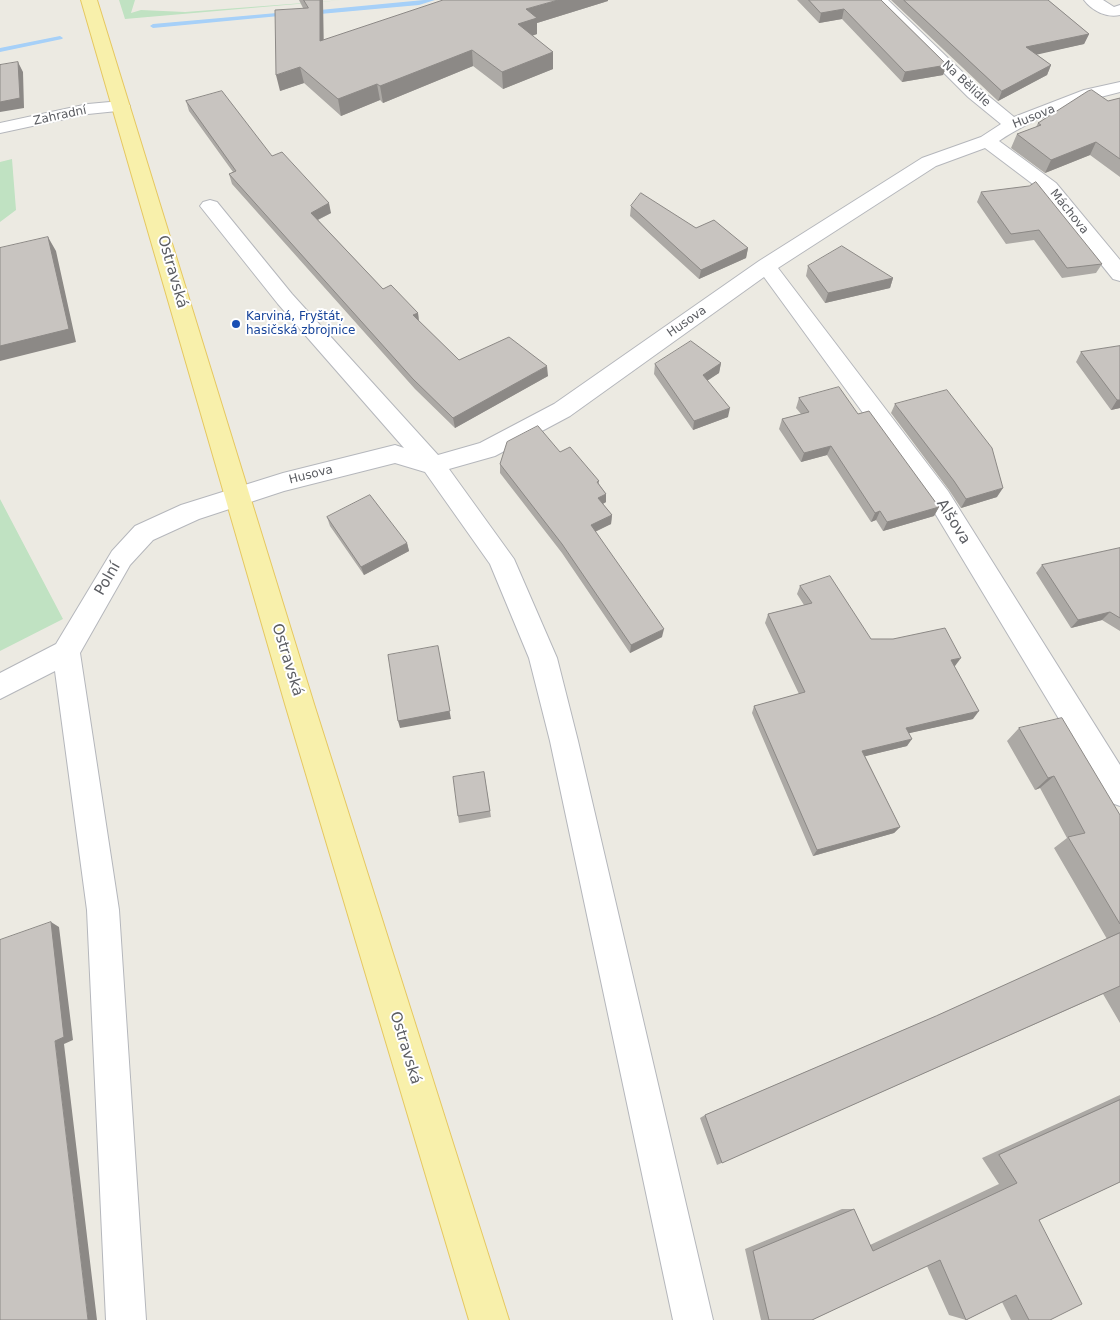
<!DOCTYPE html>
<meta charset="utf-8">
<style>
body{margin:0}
canvas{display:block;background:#eceae2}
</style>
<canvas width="1120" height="1320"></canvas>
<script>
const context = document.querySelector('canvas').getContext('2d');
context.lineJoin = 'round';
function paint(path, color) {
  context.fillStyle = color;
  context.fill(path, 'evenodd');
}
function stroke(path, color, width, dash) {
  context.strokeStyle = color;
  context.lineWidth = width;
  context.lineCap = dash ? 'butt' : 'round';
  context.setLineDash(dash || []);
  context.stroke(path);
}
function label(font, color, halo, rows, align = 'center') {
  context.font = font + ' "DejaVu Sans",sans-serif';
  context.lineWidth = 4;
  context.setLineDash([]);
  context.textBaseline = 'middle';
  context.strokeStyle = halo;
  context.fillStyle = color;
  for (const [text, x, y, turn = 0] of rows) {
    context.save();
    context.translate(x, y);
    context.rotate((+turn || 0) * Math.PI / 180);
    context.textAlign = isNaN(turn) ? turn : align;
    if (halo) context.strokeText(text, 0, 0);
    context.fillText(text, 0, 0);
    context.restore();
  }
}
const green = new Path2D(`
 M119,0h16l-4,13 10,-3 44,2 158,-12 -218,19z
 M12,159l4,51 -16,12v-60z
 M0,499l63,120 -63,32z`);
const stream = new Path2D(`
 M424,0h11l-16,5 -110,10 -3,-2 3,-2z
 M288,12l3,2 -1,1 -137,13 -3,-2 3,-2z
 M60,36l3,2 -1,1 -62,13v-4z`);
const minor = new Path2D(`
 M871,0h17l92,89 34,28 70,-27 36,-8v10c-41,10 -86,25 -121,49l57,42 64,77v21l-7,-2 -71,-88 -57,-43 -49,18 -158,102 170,223 172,274v41l-11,-4 -179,-297 -166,-228 -194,139 -75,40 -46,13 65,90 43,99 21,83 135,579h-40l-123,-579 -21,-83 -39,-94 -65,-92 -30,-9 -111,28 -85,28 -46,21 -23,25 -50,88 39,257 27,410h-40l-19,-410 -32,-239 -55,28v-26l56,-29 56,-93 23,-25 46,-21 102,-32 112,-28 9,3 -126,-144 -78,-98 3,-4 7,-2 7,2 75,92 146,161 42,-12 74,-39 205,-143 163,-103 59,-21 20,-13 -33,-27z
 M1084,0h19l11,7 6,-2v10c-13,3 -28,-4 -36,-15z
 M121,101l6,1 3,4 -3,4 -39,4 -88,19v-10l88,-19z`);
const major = new Path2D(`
 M81,0h16l217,704 195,616h-40l-184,-616z`);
const wall = new Path2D(`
 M299,0h24v40l285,-39 -71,22v11l-5,2 21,16v17l-50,20 -30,-23 -90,37 -3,-3 -39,16 -37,-33 -24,8 23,-83z
 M797,0h84l66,65 -4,10 -41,7 -60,-63 -23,4z
 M891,0h157l41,34 -5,10 -48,10 15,11 -4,10 -49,26z
 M1120,98v79l-30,-22 -45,18 -34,-25 6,-14 19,-7 2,-4z
 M186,101l86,55 59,57 -13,7 65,69 35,24 1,8 40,39 89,16 -93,52 -40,-39 -183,-205 -3,-10 4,-2 -44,-61z
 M981,192l121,72 -6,9 -34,5 -28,-38 -28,4 -29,-42z
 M631,206l65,22 52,20 -2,10 -47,21 -69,-63z
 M808,266l85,12 -3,10 -65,15 -19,-27z
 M1120,346v62l-9,2 -35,-48 5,-10z
 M721,363l-2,10 -12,7 21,37 -35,13 -39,-56 1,-10z
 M799,398l59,16 81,93 -5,9 -51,15 -7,-11 -5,2 -44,-67 -26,7 -22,-33 3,-10 19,-5 -5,-6z
 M895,404l102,93 -36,11 -12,-18 -58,-77z
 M560,452l39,29v3l7,10v8l-3,2 9,11 -1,9 -16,8 67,105 -32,16 -68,-100 -62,-80v-9z
 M327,517l80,26 2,8 -45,24 -34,-49z
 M1120,548v83l-18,-11 -31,8 -35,-55 6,-8z
 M800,586l71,53 84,27h-1l19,53 -64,14 -2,13 -42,10 35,71 -6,6 -81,23 -61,-143 2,-7 45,-12 -34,-71 3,-9 36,-9 -7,-11z
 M1019,728l101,87v208l-17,-29 -386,171 -17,-47 5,-3 231,-99 171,-77 -53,-91 13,-10 -27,-50 -5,2 -28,-49z
 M484,772l7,45 -32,6 -1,-7z
 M1120,1095v87l-81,38 11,100h-39l-9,-18 -36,18 -17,-5 -22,-49 -115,54h-51l-16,-71 97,-40h12l16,36 129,-61 -17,-26z`);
const shadedWall = new Path2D(`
 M320,0h3l1,57 -4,-16z
 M558,0h50v1l-71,22v11l-19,6v-16l8,-15z
 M844,9l-2,10 -23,4 2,-10z
 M1089,34l-5,10 -62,14 4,-11z
 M472,50l1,16 -90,37 -3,-17z
 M553,52v17l-50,20 -1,-17z
 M18,62l5,10 1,36 -24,4v-10z
 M947,65l-4,10 -41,7 3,-10z
 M1051,65l-4,10 -49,26 4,-10z
 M300,67l4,16 -24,8 -4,-16z
 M377,84l3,16 -39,16 -3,-17z
 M1096,142l-6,13 -45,18 6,-13z
 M329,203l2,10 -18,9 -2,-9z
 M48,237l8,14 20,91 -76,19v-15z
 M748,248l-2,10 -47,21 2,-9z
 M893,278l-3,10 -65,15 3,-10z
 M418,313l1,10 -6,-8z
 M721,363l-2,10 -18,12 2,-10z
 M547,366l1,10 -93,52 -2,-10z
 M1117,400h3v8l-9,2z
 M730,408l-2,9 -35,13 1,-9z
 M831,446l-4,9 -26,7 3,-9z
 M1003,488l-6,9 -36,11 5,-9z
 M606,494v8l-9,5 1,-9z
 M939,507l-5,9 -51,15 4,-9z
 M880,511l-4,9 -5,2 4,-9z
 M612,515l-1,9 -21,10 1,-9z
 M407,543l2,8 -45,24 -3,-8z
 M1110,612l-8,8 -31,8 7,-8z
 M664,629l-2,8 -32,16 1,-8z
 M439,654l12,65 -51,9 -2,-7z
 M961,658l-6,8 -9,2 5,-8z
 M979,711l-6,8 -72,16 5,-7z
 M912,739l-5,7 -49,12 4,-7z
 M1054,776l-14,12 -5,2 13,-12z
 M900,827l-6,6 -81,23 4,-6z
 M51,922l8,5 14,113 -9,4 33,276h-9l-33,-279z`);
const building = new Path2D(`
 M304,0h16v41l123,-41h115l-32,9 11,9 -19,6 35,28 -51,20 -30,-22 -92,36 -3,-2 -39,15 -38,-32 -24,8 -1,-65 33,-2z
 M809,0h72l66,65 -42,7 -61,-63 -23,4z
 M904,0h144l41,34 -63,13 25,18 -49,26z
 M18,62l2,36 -20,4v-37z
 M1092,90l16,11 12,-3v61l-24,-17 -45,18 -34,-26 24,-9 -3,-2 50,-32z
 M222,91l50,65 10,-4 47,51 -18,10 72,76 8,-4 27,28 -5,2 46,45 50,-23 38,29 -94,52 -40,-39 -184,-205 7,-3 -50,-70z
 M1036,182l66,82 -35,4 -28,-38 -28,4 -30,-42 48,-6z
 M641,193l55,35 18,-8 34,28 -47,22 -70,-64z
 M48,237l21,92 -69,17v-98z
 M842,246l51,32 -65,15 -20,-27z
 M691,341l30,22 -18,12 27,33 -36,13 -39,-57z
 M1120,346v54h-3l-36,-48z
 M839,387l19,27 11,-3 70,96 -52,15 -7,-11 -5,2 -44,-67 -27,7 -22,-34 27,-7 -10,-14z
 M947,390l45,58 11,40 -37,11 -12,-18 -59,-77z
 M538,426l22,26 10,-5 29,34 -2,1 9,12 -8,4 14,17 -21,10 73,104 -33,16 -69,-101 -62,-80 7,-22z
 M370,495l37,48 -46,24 -34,-50z
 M1120,548v70l-10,-6 -32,8 -36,-55z
 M830,576l41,63h22l52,-11 16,30 -10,2 28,51 -73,17 6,11 -50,12 38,76 -83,23 -63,-144 51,-14 -37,-78 44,-11 -12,-17z
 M438,646l12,65 -52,10 -10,-66z
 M1062,718l58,97v109l-52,-87 17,-4 -31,-57 -6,2 -29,-50z
 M484,772l6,39 -32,5 -5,-39z
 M51,922l13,115 -9,4 33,279h-88v-380z
 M1120,933v53l-398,177 -17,-48 231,-99z
 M1120,1100v82l-81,38 43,84 -32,16h-21l-13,-25 -50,25 -26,-60 -128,60h-43l-16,-69 101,-42 19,42 144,-68 -18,-28z`);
const markers = [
 [236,324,5,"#1a4fb4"]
];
const farStreetnames = [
 ["Na Bělidle",966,84,43],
 ["Zahradní",60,116,-12],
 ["Husova",1034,117,-22],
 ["Máchova",1069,212,51],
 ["Husova",687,322,-35],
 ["Husova",311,475,-14]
];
const farTransitnames = [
 ["Karviná, Fryštát,",246,317],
 ["hasičská zbrojnice",246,331]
];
const streetNames = [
 ["Ostravská",172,272,74],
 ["Alšova",953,522,58],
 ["Polní",108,579,-60],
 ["Ostravská",287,660,73],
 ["Ostravská",405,1048,73]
];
paint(green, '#c0e2c2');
paint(stream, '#a6d0f8');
stroke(minor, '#b5b7bc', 2);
stroke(major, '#e6c861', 2);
paint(minor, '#fff');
paint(major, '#f8f0ab');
paint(wall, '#aca9a5');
paint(shadedWall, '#8c8986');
paint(building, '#c8c4c0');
stroke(building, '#8c8986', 1);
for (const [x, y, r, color] of markers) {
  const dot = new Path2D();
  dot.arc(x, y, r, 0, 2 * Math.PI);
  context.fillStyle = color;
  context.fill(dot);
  stroke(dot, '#fff', 2);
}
label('12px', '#5b5d62', '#fff', farStreetnames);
label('12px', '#164399', '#fff', farTransitnames, 'left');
label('15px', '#5b5d62', '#fff', streetNames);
</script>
